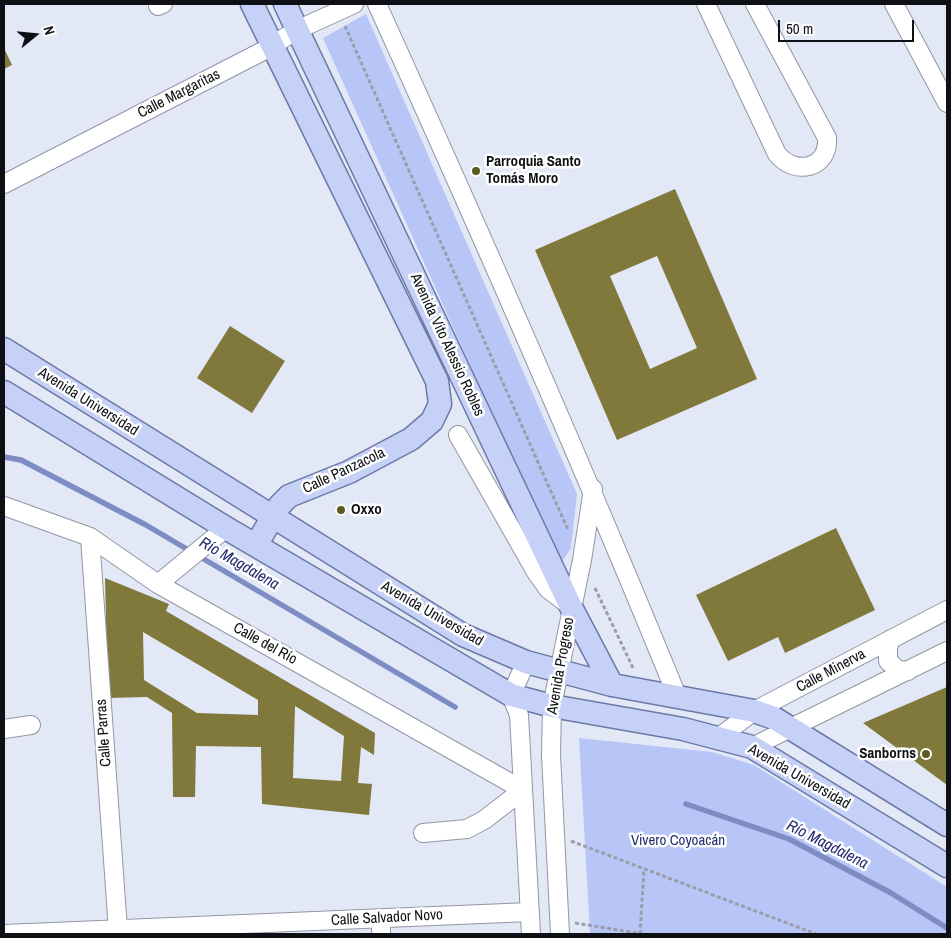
<!DOCTYPE html>
<meta charset="utf-8">
<style>
body{margin:0}
#map{position:relative;width:951px;height:938px;overflow:hidden;background:#e3e8f7;font-family:"Archivo Narrow",sans-serif}
canvas{display:block}
.frame{position:absolute;inset:0;border:5px solid #0e1015;pointer-events:none}
.north{position:absolute;left:10px;top:10px;width:50px;height:50px;-webkit-text-stroke:4px #fff;paint-order:stroke;rotate:73deg;font-size:14px;font-weight:700;line-height:20px;text-align:center;color:#0e1015}
.north::after{content:'';display:block;margin:auto;width:18px;height:22px;background:#0e1015;clip-path:polygon(50% 0,100% 100%,50% 72%,0 100%)}
.scale{position:absolute;left:778px;top:20px;width:136px;height:22px;box-sizing:border-box;border:2px solid #0e1015;border-top:0;padding-left:6px;font-size:15px;line-height:18px;white-space:nowrap;color:#0e1015;-webkit-text-stroke:4px #fff;paint-order:stroke}
</style>
<div id="map">
<canvas width="951" height="938"></canvas>
<div class="frame"></div>
<div class="north">N</div>
<div class="scale">50 m</div>
</div>
<script>
const context = document.querySelector('canvas').getContext('2d');
context.lineJoin = 'round';
function paint(path, color) {
  context.fillStyle = color;
  context.fill(path, 'evenodd');
}
function stroke(path, color, width, dash) {
  context.strokeStyle = color;
  context.lineWidth = width;
  context.lineCap = dash ? 'butt' : 'round';
  context.setLineDash(dash || []);
  context.stroke(path);
}
function label(font, color, halo, rows, align = 'center') {
  context.font = font + ' "Archivo Narrow",sans-serif';
  context.lineWidth = 5;
  context.setLineDash([]);
  context.textBaseline = 'middle';
  context.strokeStyle = halo;
  context.fillStyle = color;
  for (const [text, x, y, turn = 0] of rows) {
    context.save();
    context.translate(x, y);
    context.rotate((+turn || 0) * Math.PI / 180);
    context.textAlign = isNaN(turn) ? turn : align;
    if (halo) context.strokeText(text, 0, 0);
    context.fillText(text, 0, 0);
    context.restore();
  }
}
const green = new Path2D(`
 M366,14l211,480 -6,54 -11,17 -237,-527z
 M579,738l133,14 42,13 193,122v47h-357z`);
const stream = new Path2D(`
 M4,457l17,3 125,65 309,182
 M686,804l103,35 102,54 56,35`);
const building = new Path2D(`
 M4,48l8,17 -8,4z
 M675,189l82,190 -140,61 -82,-190zM657,256l40,92 -47,21 -40,-93z
 M230,326l55,35 -33,52 -55,-35z
 M836,528l39,82 -90,43 -7,-16 -50,24 -32,-66z
 M105,578l64,26 -3,7 209,122 -1,22 -13,-8 -3,36 14,1 -3,31 -107,-11 -1,-57 -65,-1 -1,51h-22l-1,-84 -25,-16 -39,1zM143,632l115,68v15l-61,-2 -53,-33zM295,706l49,30 -3,45 -48,-3z
 M947,687v98l-84,-62z`);
const path = new Path2D(`
 M345,26l223,504
 M595,588l39,82
 M571,841l245,93
 M575,923l68,11
 M640,934l4,-65`);
const minor = new Path2D(`
 M377,4c104,229 205,459 300,692
 M706,4l71,150c18,22 52,15 50,-16l-72,-134
 M894,4l53,99
 M158,6l5,-2
 M4,184l259,-133 34,-21 57,-26
 M458,435l78,137 12,17 21,16
 M4,506l86,31 68,47 365,206
 M90,537l28,393
 M158,584l68,-56
 M891,639l-3,9v13l10,9 10,1
 M526,662l-15,33 8,20 12,219
 M4,729l27,-4
 M718,738l36,-27 193,-101
 M752,747l195,-96
 M423,833l44,-4 17,-9 39,-30
 M4,934l526,-22
 M381,934v-15
 M560,934l-9,-179 1,-49 30,-146 11,-71`);
const major = new Path2D(`
 M252,4l185,377 3,23 -8,17 -21,18 -62,33 -60,24 -9,9 -24,40
 M285,4l286,603 41,78
 M4,349l459,286 63,27 86,23 142,26 20,7 173,107
 M4,392l222,136 285,167 41,11 131,23 69,18 195,119`);
const markers = [
 [476,171,5,"#5d5824"],
 [341,510,5,"#5d5824"],
 [926,754,5,"#5d5824"]
];
const streetNames = [
 ["Calle Margaritas",179,94,-27],
 ["Avenida Vito Alessio Robles",447,345,65],
 ["Avenida Universidad",88,402,32],
 ["Calle Panzacola",344,471,-25],
 ["Avenida Universidad",432,614,30],
 ["Calle del Río",265,644,29],
 ["Avenida Progreso",561,666,-80],
 ["Calle Minerva",831,671,-28],
 ["Calle Parras",104,733,-94],
 ["Avenida Universidad",799,777,30],
 ["Calle Salvador Novo",387,918,-3]
];
const poiNames = [
 ["Parroquia Santo",486,162],
 ["Tomás Moro",486,179],
 ["Oxxo",351,510],
 ["Sanborns",916,754,"right"]
];
const parkNames = [
 ["Vivero Coyoacán",678,841]
];
const waterNames = [
 ["Río Magdalena",239,564,30],
 ["Río Magdalena",827,845,27]
];
paint(green, '#b7c6f7');
stroke(stream, '#7d8dc4', 5.5);
paint(building, '#80793b');
stroke(minor, '#9296a4', 20);
stroke(major, '#6c79a4', 25);
stroke(path, '#9a9ea9', 3, [4, 2.5]);
stroke(minor, '#fff', 18);
stroke(major, '#c5d1f7', 22);
for (const [x, y, r, color] of markers) {
  const dot = new Path2D();
  dot.arc(x, y, r, 0, 2 * Math.PI);
  context.fillStyle = color;
  context.fill(dot);
  stroke(dot, '#fff', 2);
}
label('15px', '#0e1015', '#fff', streetNames);
label('bold 15px', '#0e1015', '#fff', poiNames, 'left');
label('15px', '#232e70', '#fff', parkNames);
label('italic 16px', '#222c6e', '#fff', waterNames);
</script>
